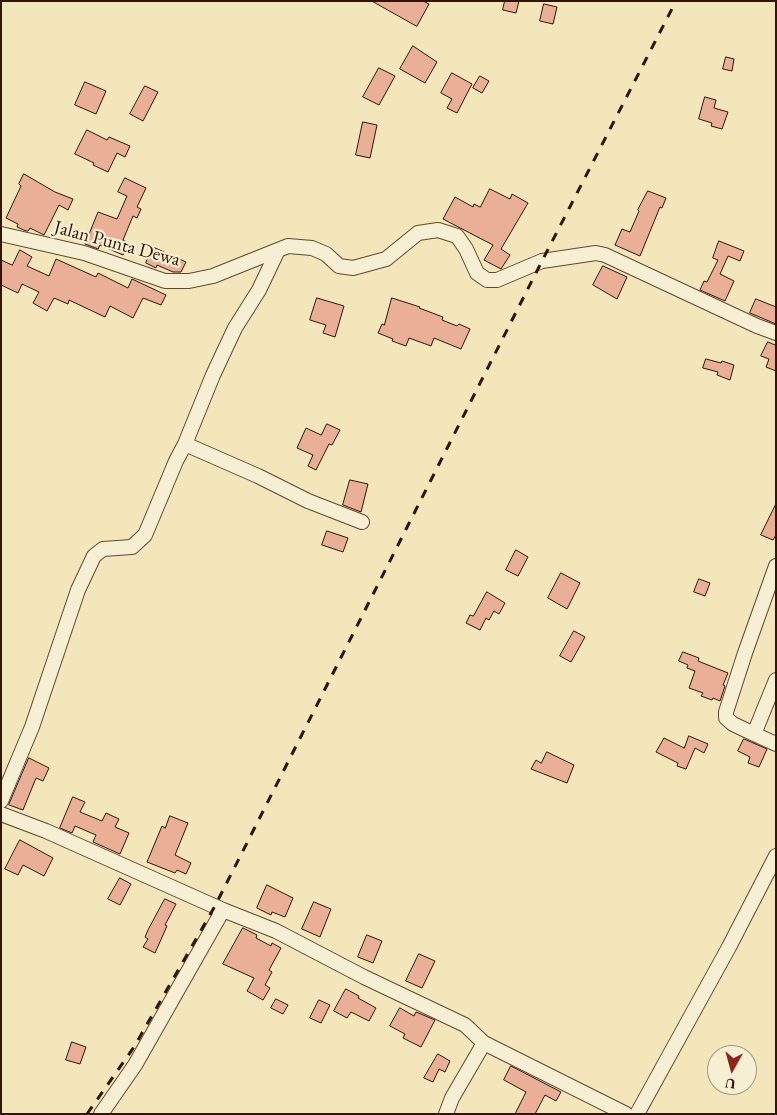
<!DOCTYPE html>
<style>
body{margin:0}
#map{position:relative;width:777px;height:1115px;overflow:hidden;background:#f3e6bb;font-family:"EB Garamond",serif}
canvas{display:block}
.frame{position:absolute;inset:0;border:2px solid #311405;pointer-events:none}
.north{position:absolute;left:707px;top:1045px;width:50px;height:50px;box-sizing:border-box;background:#f7efd3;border:1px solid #a89781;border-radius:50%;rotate:187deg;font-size:14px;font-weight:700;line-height:20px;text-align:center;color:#311405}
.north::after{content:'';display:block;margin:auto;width:18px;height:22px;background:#8f2418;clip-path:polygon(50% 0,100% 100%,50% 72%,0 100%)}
</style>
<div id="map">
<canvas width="777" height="1115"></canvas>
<div class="frame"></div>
<div class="north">U</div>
</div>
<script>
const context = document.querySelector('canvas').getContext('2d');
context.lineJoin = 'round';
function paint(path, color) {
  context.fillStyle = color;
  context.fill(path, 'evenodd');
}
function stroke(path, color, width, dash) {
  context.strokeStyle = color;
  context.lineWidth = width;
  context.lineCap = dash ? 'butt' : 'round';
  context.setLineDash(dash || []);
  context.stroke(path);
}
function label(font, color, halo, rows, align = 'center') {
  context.font = font + ' "EB Garamond",serif';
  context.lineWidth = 4.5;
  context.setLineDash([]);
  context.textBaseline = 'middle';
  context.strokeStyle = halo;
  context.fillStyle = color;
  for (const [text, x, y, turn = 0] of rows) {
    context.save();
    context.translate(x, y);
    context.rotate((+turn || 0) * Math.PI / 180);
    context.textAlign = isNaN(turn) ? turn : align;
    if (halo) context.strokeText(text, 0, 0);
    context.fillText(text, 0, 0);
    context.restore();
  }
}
const building = new Path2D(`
 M372,1h51l6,3 -12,22z
 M505,1h14l-3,12 -13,-3z
 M544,4l13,3 -4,17 -13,-3z
 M413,46l24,16 -12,21 -25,-14z
 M726,57l8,2 -2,12 -9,-2z
 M379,68l16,8 -16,29 -16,-8z
 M452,73l20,11 -15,29 -10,-5 5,-9 -11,-6z
 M480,76l9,5 -7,12 -9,-5z
 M85,82l21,9 -10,23 -21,-9z
 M145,86l13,6 -15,29 -13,-7z
 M705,97l11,3 -2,8 14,4 -6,17 -11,-3 1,-3 -13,-4z
 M363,122l14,3 -7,33 -14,-3z
 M87,130l20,10 2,-3 21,9 -5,11 -8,-4 -9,19 -15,-7 1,-2 -19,-9z
 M24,174l31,18 18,7 -5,11 -9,-5 -15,30 -14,-7 -2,3h-2l-9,-4 1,-3 -12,-6 15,-32 -2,-2z
 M125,178l21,10 -9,19 4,2 -4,9 -4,-2 -10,24 5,2 -5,13 -23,-10 -2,4 -13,-5 13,-32 19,7 10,-23 -9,-4z
 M490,189l20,10 2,-5 16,9 -27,46 9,6 -9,14 -17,-9 9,-15 -50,-26 12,-22 18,10 1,-3 6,3z
 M648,191l18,7 -4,10 -2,-1 -20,49 -25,-11 7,-16 8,3 9,-21 -1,-1z
 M719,241l25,10 -4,10 -12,-5 -8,18 14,7 -9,20 -25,-11 4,-9 3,1 11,-22 -5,-2z
 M153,247l33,15 -5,10h-8l-16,-7 -1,3 -10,-5z
 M20,250l12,7 -5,9 22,10 7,-17 40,18 2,-4 30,15 4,-9 34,16 -5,10 -18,-7 -10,20 -23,-12 -5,11 -36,-17 -1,4 -14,-6 -7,13 -14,-8 6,-11 -17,-8 -4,9 -17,-8v-25l11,5z
 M603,266l24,11 -10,22 -24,-14z
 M317,298l27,8 -9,31 -12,-4 3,-8 -16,-5z
 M392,298l28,9 -1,1 24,9 -1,3 15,6 2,-2 11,5 -9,20 -27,-11 -3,8 -22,-8 -3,8 -14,-5 1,-2 -15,-6 4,-9 2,1z
 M756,299l20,8v17l-26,-11z
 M768,342l7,3 1,-1v27l-10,-4 3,-8 -8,-3z
 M706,359l15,4 1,-2 12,4 -4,15 -13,-5 1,-3 -15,-4z
 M327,424l13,6 -8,15 -3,-1 -13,26 -8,-4 5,-11 -16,-7 9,-20 15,7z
 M350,480l18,4 -7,28 -18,-7z
 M776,504v31l-3,5 -12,-5z
 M327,531l21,7 -5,14 -21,-7z
 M516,550l12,7 -10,19 -12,-6z
 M561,573l19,10 -13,26 -19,-11z
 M699,579l11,4 -5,13 -11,-4z
 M487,592l18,11 -6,11 -5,-3 -5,9 -3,-2 -6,12 -14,-7 4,-8 3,1z
 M574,631l11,6 -14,25 -11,-6z
 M683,652l16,6 -1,3 30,12 -5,12 2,1 -5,15 -7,-3 -1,2 -11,-4 2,-3 -14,-5 6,-17 -8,-3 1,-3 -9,-4z
 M689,736l19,8 -4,9 -9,-5 -9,21 -9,-3 1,-3 -22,-11 8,-14 20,10z
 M744,739l23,10 -8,18 -11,-4 2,-6 -12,-6z
 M547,752l27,13 -7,18 -36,-14 5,-9 5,3z
 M29,758l20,10 -6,13 -7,-3 -13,32 -14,-5z
 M73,797l12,5 -5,10 22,9 4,-8 13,6 -4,8 14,6 -9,21 -27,-12 3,-7 -21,-9 -3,7 -12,-5z
 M170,816l18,7 -13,32 16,8 -5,11 -9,-4 -2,3 -28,-11 15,-36 3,2z
 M20,840l33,18 -9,18 -21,-11 -5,10 -13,-6z
 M120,878l11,6 -11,21 -12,-6z
 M267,885l26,13 -8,19 -13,-5 -1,3 -14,-7z
 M165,899l11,5 -11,21 2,1 -12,27 -12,-6 5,-8 -3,-2 3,-7z
 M314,902l17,7 -11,28 -18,-8z
 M243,928l14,7 -1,3 15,8 1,-3 9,5 -12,22 3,2 -7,13 5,3 -7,12 -16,-9 7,-13 -31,-14z
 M367,935l15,6 -9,22 -15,-6z
 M419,954l16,7 -13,27 -16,-7z
 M346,989l13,7 -1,2 18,10 -7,13 -18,-9 -4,6 -13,-7z
 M276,999l12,6 -5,9 -12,-6z
 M319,1000l11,5 -9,18 -11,-5z
 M400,1008l14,8 2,-4 19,8 -14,27 -18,-9 2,-4 -15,-8z
 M72,1042l14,5 -6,17 -14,-4z
 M438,1054l12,7 -5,11 -6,-3 -6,13 -9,-4z
 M511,1066l50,26 -5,9 -11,-6 -10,19h-20l11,-22 -22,-12z`);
const minor = new Path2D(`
 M1,234l83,19 81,28h24l24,-5 75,-30 24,2 14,6 13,12 14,2 33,-9 32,-26 20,-3 19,6 9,13 11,24 10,7h10l45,-19 54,-8 9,2 152,71 19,7
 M185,444l73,32 50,25 54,21
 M776,680l-22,54 22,10
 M754,734l-21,-10 -7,-6v-6l19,-59 31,-87
 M1,801l31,-74 46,-137 16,-34 9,-7 29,-2 13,-12 31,-74 9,-17 28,-69 22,-47 24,-38 19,-40
 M1,814l45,17 177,79 53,21 88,46 101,48 19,18 142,71
 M101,1114l34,-49 88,-155
 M446,1114l6,-16 32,-55
 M637,1114l92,-167 47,-91`);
const rail = new Path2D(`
 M87,1114l47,-67 81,-141 327,-645 134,-260`);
const streetNames = [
 ["Jalan Punta Dewa",117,244,15]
];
paint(building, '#e9af97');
stroke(building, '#311405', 1);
stroke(minor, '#624832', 16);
stroke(minor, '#f7efd3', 14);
stroke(rail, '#311405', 3, [9, 9]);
label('19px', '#311405', '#f7efd3', streetNames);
</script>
